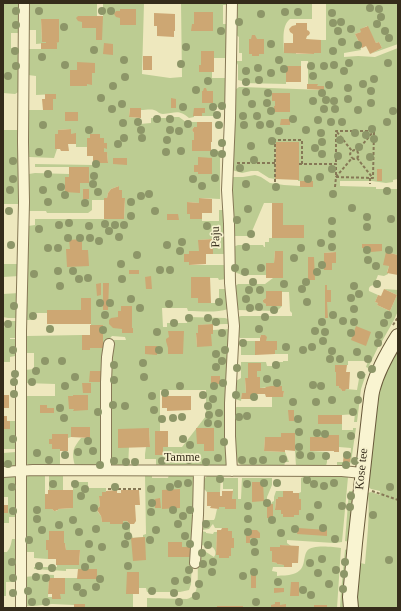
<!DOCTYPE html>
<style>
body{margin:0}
#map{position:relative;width:401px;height:611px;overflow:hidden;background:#eee8be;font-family:Georgia,serif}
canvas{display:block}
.frame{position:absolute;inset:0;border:4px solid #352c1b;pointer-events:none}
</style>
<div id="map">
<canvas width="401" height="611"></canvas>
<div class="frame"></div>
</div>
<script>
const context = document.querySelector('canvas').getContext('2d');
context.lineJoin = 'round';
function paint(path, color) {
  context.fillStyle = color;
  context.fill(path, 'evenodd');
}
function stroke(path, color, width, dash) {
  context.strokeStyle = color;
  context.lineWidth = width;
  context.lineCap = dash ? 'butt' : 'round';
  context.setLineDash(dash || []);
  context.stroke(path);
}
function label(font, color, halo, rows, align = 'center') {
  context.font = font + ' Georgia,serif';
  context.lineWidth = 3.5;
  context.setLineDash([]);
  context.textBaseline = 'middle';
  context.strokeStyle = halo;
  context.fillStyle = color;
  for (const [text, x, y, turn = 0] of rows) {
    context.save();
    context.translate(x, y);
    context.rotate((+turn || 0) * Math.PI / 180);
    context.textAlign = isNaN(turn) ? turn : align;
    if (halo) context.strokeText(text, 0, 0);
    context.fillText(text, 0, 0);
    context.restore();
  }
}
const green = new Path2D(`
 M3,3h17l-1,30h-8v15h9v43l-5,3 -12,-1z
 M28,3h69v13h6v-13h41l-2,71 28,4 12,-1 -1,-74h48v2h-6v19h6l-2,34h-13v-7h-13v14h-2v7h13v6h15l-1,30 -10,-1 -2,1 1,5h6v3h-19v-3h3l-1,-5h-10v9l-5,1c-10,-9 -14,-5 -26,-4 -4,0 -5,-3 -9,-4 -3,-1 -9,0 -13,0v-2h-11l-1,9 11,1v6l11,-1v-5h16l8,-1h4l7,5h11v5h-3l-2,3 2,3v7h-2v11h28v48l-20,-1 -1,5 -12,-1v11l3,1 1,5h11v2h17v-11h7l-2,44h-11v-15l-14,1v11h-10v3h-5v8h5l1,3h35l1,14 -7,1 -1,-2h-8v-1h-19v21h7v5h21v-14h7l2,20c-11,4 -28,2 -40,2l-1,-3h-25l1,19h4v-4h20l1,-6 37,1 3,1 1,5h-4l-27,1v8l-2,1 1,12h14v-12h2v-4l16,-1 -2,136 -1,1 -70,1v-8h-11v-5l1,-7h4l-1,-19 -20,19 -1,20 -18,-1 -1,-33 4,-91 1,-2h12l-1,-3 -13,-1 -7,8 -3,116 -1,6h-26c-4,-14 -2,-18 6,-28h8v-11h-18v10l-3,1v-4h-16v5h-3v5h3v5h8v16l-29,1 -5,-3 -1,-3v-62l2,-2h28v-12l-30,-1v-13l9,-1v-16h-9v-16l2,-1 55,-1v15h8v-2h13v-23h-12v-27h-10v12h-33l-1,3h-12l-1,7h-8l2,-94 7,-1v-6h89l1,-20 -3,-1v-8h-3v-4l-8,3 -3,4 -1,5 -3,2h-12v10l-4,3h-41l-1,-2h-18l1,-37 6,-1 34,1v3h-4v15h15v-9h9v-16h-54v-3l58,1v-2l15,-1 -1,-9 -3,-1v-4h3v-5h-3l-4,-5v-4h-10v4h-3v9h-11v-13h-5v-5l-13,1v4h-3v14l2,1 -3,9 -25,-1 -1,-2v-45h25v-11l3,-1v-4l-20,1v-19l-8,-1v-26h29l-1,-7h3v-23h-18l1,23h4v1l-10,1v-14h-8zM160,390h46v26l-24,31h-19v8h-8v-24h5z
 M237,3h75v16h-22c-9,7 -6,23 -6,34h12v1h18v-1h7v-13h5v-37h72v41l-28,10 12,-6 -3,-6 -3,1 -9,-17 -6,3v3l-6,2 6,12 -1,1 1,3 -17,3v4l14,-1 17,1 23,-9v131l-5,1v2l-7,1 -14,-2h-32v5l34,1h2v2h22v68v-2l-12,-3 3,14 -2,6 1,1v1l-4,2 -6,-1 -2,5h3l-1,5c-5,0 -10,0 -9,6l9,4 -3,7 3,1 -1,2 13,6 7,-16 -13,-6 14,1v21l-4,9 -13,23 -2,-1 -1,2 1,1 -11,23 -2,-1 2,-6h-20v4h-13v6l1,1v14h3v2l2,1 1,2 4,-2 11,1 3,-17 6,1 -5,15 -4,33h-3l1,-8 -13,1v15h11v-2h3l-5,34 -2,4h-12v-4h13l1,-14 -12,-1v-12l-12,2h-17v14l17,1v10l-1,4h-30l-1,-15v-18h-13l-1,4 -16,1 -1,13 21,1 4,10h-4l-1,5 -41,-1 -5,-3 -3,-6 -1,-49 3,-1h35v-10l11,-1 1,-5h-2v-5l-22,2v-10l-3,-1v-6h4v-8h-13v15h-3l1,15h-4l-1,8 -6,-2 1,-18 5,-3v-16h25l1,4h5l1,-4h10v-1h5v-7h-13v-4h2v-9h-11v-4l-5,-2 -1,3h-20l-2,-2v-19l3,-1h51v-3l-2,-2 -1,-19h-7v-1h-16v7l-3,2 1,3 2,1v2h16l-5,5 -40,-1 -3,-23 4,-3h27l8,-6h9l1,-27h-8l-1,12h-8v12h-25l-1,-1 -7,-2v-25l5,-2h25l1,2h1v-5h4v-4h35v-13h-21v-22h-19l-14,33h-17l-2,-59h12l12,-2 6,2 9,6 14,2 16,1v1h13v-6h-15l1,-39h-23l-1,37 -6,-1 -11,-7h-7l-9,2 -10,-3 3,-80 4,-3h3c27,1 54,2 82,3l-7,-4v-2h-9v-23h-7v5h-15v18l-44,-1v-2l-4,-1v-15l-2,-4h6v-8h-3v-16l-4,-3zM336,252v11h-4v7h-8v-17z
 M3,130h16l1,74h-17z
 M3,264h16v12l-16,1z
 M19,293l-1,25h-10l-5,-1v-23z
 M9,321h9v17h-8v1h8l-1,14 -2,3 -5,1v5h-7v-33z
 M241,341h14v14h-14z
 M398,346v262h-42l4,-45 5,1c2,-24 5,-48 3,-71l3,-1 9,3v-4l-9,-2 -5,-4 12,-96z
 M10,421h8l-1,28h-14v-20h7z
 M16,452v16l-13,1v-16z
 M45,473v36h7l2,2h3l1,-2 15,-1v-26h15v6h18v4l-4,1v3h-3l1,10 -3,3 1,3 3,4 1,6h8l1,2h12v-3h4l3,3v10l2,1 1,3 10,-1v-2l3,-1 -1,-59 7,-1v4h16l1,-4h26l-4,110 -2,6 -9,2h-33l-1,-4h-7v-15l-12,-1v22h6v14h-48v-4h-10l-1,1 -22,-1 -18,2h-10l1,-29 9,-1v-2l20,1v3h-5l-1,19h4l1,2h7v-5h5v-16h13v1h19v-10h-31v2l-32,-2v-2h23v-2h22l1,-15h-14l-1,-7h-1v-12l-15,9h-3v9l2,1v9l-14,-1v-6h-10l1,-71c2,-10 13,-7 20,-8z
 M49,473h14v17h-14z
 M324,474l24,3 -6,65 -8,1 -47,-3v3l4,3 -11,-1v2h-10v4h2v11l5,1v1l7,1v2h-11l-1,4 5,1v4c5,-1 11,0 16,-2 14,-4 9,-15 14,-23 5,-7 26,-4 34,-3l-4,60h-10v-3h-13v3h-71v-2h-26v2h-70v-10l40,1c14,-3 10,-24 11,-35 0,-5 1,-9 2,-13l6,1 8,5c3,-4 1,-8 -2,-10l-11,-2v-25h13l1,-2 2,-9h2v-2h6v2h11v-10h-4l1,-10h-10v-11h15v21h3l1,-21h30v7l-5,12v20l6,1v-14h-2l1,-2 2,-1v-4l2,-6h7v6h-5v2h-2l-1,10 6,1v4l18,1v-5l2,-1v-10h-2v-6l2,-1v-14l5,-2zM213,524l2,4h13v3h4v7h2v9l-3,1v7l-2,1v2h-10v-3h-3l1,-23h-3l-1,2 -7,-1v-1l-5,-1 1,-1 7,-1 3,-4z
 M221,475l-1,17h-13l-4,-4v-8l4,-4z
 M3,476h12l2,1 -1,40h-7v6h-6v-10h5v-16h-5z
 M349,491h6l-5,51 -5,-1z
 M12,539h4l1,43h-11v14h-3v-44h4c3,-4 4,-7 5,-13z
 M347,549l2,1 -4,58h-5l1,-16 4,-42z`);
const building = new Path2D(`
 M120,9h16v16h-16v-7l-4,-1 -2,-3 2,-3h4z
 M194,12h19v19h-22l1,-7h2z
 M154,13l21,1v17h-1v6l-17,-1v-10h-3z
 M78,16h25l-1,24h-6v-12h-14v-6l-4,-1 -2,-3z
 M41,19h18v23l-3,1h1v6h-16v-6h5v-1h-4z
 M296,23h11v7l2,1 1,2 -1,2 -2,1 -1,3 15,1v13h-7v1l-30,-1v-10h9v-9l-3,-2 -1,-3 3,-3 4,-1z
 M368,26l8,17 3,-1 3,6 -12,6 -4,-8 -4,2 -7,-14 6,-2 -1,-3z
 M252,35h3l2,4h7v15h-5v2h-7v-2h-3v-15h2z
 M104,43l9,1v11l-10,-1z
 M201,51h13v21h-15v-7h2z
 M143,56h9v14h-9z
 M77,62l18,1v10h-3v12l-5,-1v2h-17v-16h7z
 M286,66h15v16h-15z
 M307,84h11l-1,2h7v4l-17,-1z
 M204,88h2l1,3h6v12h-11v-12h1z
 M272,93h18v19h-16v-6h1v-5h-3z
 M45,94h11v5h-3v11h-10l-1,-11h3z
 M171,98l5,1v9h-5z
 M130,108h11v10l-12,-1z
 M194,108h11v5h-3v3h-9z
 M65,112h13v9h-13z
 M281,119h9v6h-10z
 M197,122h15v20h-1v9h-19v-11h2v-7l-2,-3 2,-3h3z
 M71,129v5l5,-1v11h-8l1,7h-8l-1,-2h-5v-15h3v-4z
 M90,134h10v4h4v5h3v6l-3,-1v4h3l1,11h-15v-7h-6v-18h3z
 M276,142h23v38l-24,-1z
 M198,157l14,1v16h-14v-2h-4v-7h4z
 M113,158h14v7l-14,-1z
 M69,167h20v16h-9v10l-15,-1v-15h4z
 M377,169h5v12h-5z
 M300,181h13v6h-13z
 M119,186v4h3v8h3l-1,21h-20v-21h3l1,-5 3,-4z
 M83,189h6v10h-6z
 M199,198l13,1v14h-10v6h-12v-5h-3v-12l12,1z
 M272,203h11v22h21v13h-32z
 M167,214h11l1,6h-12z
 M82,239v11h6l1,16 -22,1 -1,-18h4l-1,-9z
 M213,239v15h-7v10l-17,1v-3h-5v-8h5v-3h10l-1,-11z
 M362,244h20v7l-11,1v-4h-9z
 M275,251h8v27h-17v-15h8z
 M336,252v11h-4v7h-8v-17z
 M386,252l12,3v20l-11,-2 2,-7 -6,-1z
 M308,257h6l1,23h-7z
 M129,270h10v4h-10z
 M151,276l1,13h-6l-1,-12z
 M191,277h19l1,26h-13v-5h-7z
 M101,283v12l-4,1 -1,-12z
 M103,283h6l-1,27h-5z
 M325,285h2v5h4v12h-4l1,16h-3z
 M384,289l13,6 -7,16 -13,-6 1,-2 -3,-1 3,-7 3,1z
 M266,291h16v15h-16v-2l-2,-1 -1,-1v-2l3,-2z
 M81,298h10v26h-44v-14h34z
 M121,306h11v22h1v5h-11v-4l-9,-1 -4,-4v-4l2,-2 7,-1v-6h3z
 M213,324v10h-2l1,12 -15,1 -1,-14h2v-8z
 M90,325h13v23h-13v2h-8v-15h8z
 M356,326l15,6 -5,14 -15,-6z
 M168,331h16l-1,23h-15v-6l-2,-7v-2l3,-2z
 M261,335h4l2,2 -1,4h11v9h-2v4l-20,1v-14h5v-3z
 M145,346h12v9l-12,-1z
 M248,363h13v8h-4v6h3v11h5l1,-1 5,-1h11v5h2l-1,6h-17l-1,-3h-12v5h-12l1,-6h4l-1,-15h3z
 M335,365h12l-1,7h4l-1,17h-3l-1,2h-3l-1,-2 -2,-1v-2h-3v-14h-1z
 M90,371h13l-1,11h-13z
 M211,376h9v8h-9z
 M82,383h9v10h-8z
 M3,395h6v13h-6z
 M73,395h15v15l-15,1 1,-2h-5l-1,-13h5z
 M162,396h29v14l-24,1v-3h-5z
 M40,405h7v3h7v5h-14z
 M288,410h6v11h-5z
 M318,415h24v9h-24z
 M3,416h4v5h3v8h-7z
 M71,427h19v11l-19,-1z
 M149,428l1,19 -32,1v-19z
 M196,428h18v23h-10v-7h-7z
 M155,431h13v16h-5v8h-8z
 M281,433h14v18l-10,-1v2l-21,-1 1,-14h16z
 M52,434h16v17h-8v-2h-8v-5h-3v-5h3z
 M327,435h12v17h-5v-1h-24v-14h17z
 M344,453h7l-1,9h-7z
 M252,482h11l1,19 -12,1z
 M180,489v19l-18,1v-19z
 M48,490h25v18l-15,1v1l-3,1h-1l-2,-2h-7v-15h3z
 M117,490v3h4v-3h18l1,15h-5l1,16 -2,3h-4l-3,-3h-4v3h-13v-2h-8l-1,-6 -4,-6 1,-2 2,-2 -1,-10h3v-4h4v-1z
 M222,491h11l-1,8h4v10h-11v-2h-6v2l-9,-1 1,-2h-4v-14h13v4h2z
 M283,491h10v2h6v6h2v11h-2v5h-5v2h-11v-3h-2v-4h-6l1,-11h2v-2h5z
 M3,497h1v8h4v8h-5z
 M160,498l1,10h-6v-9z
 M267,504h6v14h-6z
 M222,528h6v3h4v7h2v10h-3v8h-2v2h-10v-3h-3l1,-25h4z
 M298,528l29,2v6l-30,-2z
 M250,530h7l3,3v5h-10v5h-4v-9h4z
 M49,531h15v12h1l1,7h14l-1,15h-23v-6h-8v-9h-2v-10h3z
 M145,537l1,23 -13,1 -2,-23z
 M168,542h14v5h8v10h-22z
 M280,545l19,1 -1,17h-6v4h-8v-2l-7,-1v-1l-5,-1v-11h-2v-4h10z
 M78,569h19v10h-20z
 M127,572h12v22h-13z
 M251,575h5v13h-5z
 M49,578h16v16h-5l1,5h-9v-5h-4z
 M291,582h8v14h-9z
 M274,588h10v4l-10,1z
 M275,602h5v3l6,-1v4h-15v-3l4,-1z
 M74,604h11v4h-11z
 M314,605h13v3h-13z
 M217,606h26v2h-26z`);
const path = new Path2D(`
 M337,132l15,19
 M357,151l16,-19
 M357,158l15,19
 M237,163h39
 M299,164h37v13l37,1 1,-47h-38v33
 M370,178v6
 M275,182v-42h27v24
 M335,187l1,-10 16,-19 2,1 4,-2c1,-4 0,-6 -4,-7l-3,2 -1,2 2,4
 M393,325l5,-8
 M108,489h35
 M372,491l26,9`);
const street = new Path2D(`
 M106,470v-88l1,-25 2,-13
 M232,471l-2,-35v-33l4,-77 -4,-43 -1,-59 -2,-34 3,-72 2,-115
 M3,472l30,-2 309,1 20,2
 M195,563l3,-48 1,-44
 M21,608v-277l3,-129 -1,-60 1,-139`);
const secondary = new Path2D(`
 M351,608l-1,-11 5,-54 15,-136c1,-6 1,-13 3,-19 5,-19 15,-36 25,-52`);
const trees = [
 [370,8],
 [379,9],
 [16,11],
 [39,11],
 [102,11],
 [111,11],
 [285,12],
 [298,12],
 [332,13],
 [261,14],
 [381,17],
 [239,22],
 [341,22],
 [333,23],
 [377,24],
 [16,25],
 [64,27],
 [351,29],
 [221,31],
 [338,31],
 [385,31],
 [389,38],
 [342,42],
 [271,44],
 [358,45],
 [186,47],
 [94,50],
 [15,51],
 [333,51],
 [42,57],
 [124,60],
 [279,60],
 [349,63],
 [388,63],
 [181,64],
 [65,65],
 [334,65],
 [16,66],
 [311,66],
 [324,66],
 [258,68],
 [284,69],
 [246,71],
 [344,71],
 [271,73],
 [8,76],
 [313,76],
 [125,77],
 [374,79],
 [259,80],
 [208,81],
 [246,82],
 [363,84],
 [329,85],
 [113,86],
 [348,88],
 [196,90],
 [371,91],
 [246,92],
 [268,93],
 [322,93],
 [101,98],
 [348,99],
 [326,100],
 [313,101],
 [334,101],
 [267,103],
 [371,103],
 [122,104],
 [252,104],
 [222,106],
 [183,107],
 [213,107],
 [112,109],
 [324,109],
 [335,109],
 [358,110],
 [271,111],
 [393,111],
 [217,115],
 [243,116],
 [257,116],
 [157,119],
 [170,119],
 [293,119],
 [318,120],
 [138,122],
 [331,122],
 [342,122],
 [387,122],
 [123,123],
 [188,124],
 [270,124],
 [43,125],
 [219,125],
 [244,125],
 [260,125],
 [372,129],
 [89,130],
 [141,130],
 [170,130],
 [306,130],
 [179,131],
 [279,131],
 [321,133],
 [355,133],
 [366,135],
 [124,138],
 [142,138],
 [374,139],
 [167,140],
 [340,140],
 [272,141],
 [322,142],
 [222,143],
 [118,144],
 [251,146],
 [359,147],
 [315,148],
 [181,151],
 [39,152],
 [166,152],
 [214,153],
 [222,154],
 [322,154],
 [338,156],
 [370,157],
 [254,160],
 [13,161],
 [96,164],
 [240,168],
 [332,169],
 [48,174],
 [94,176],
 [320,177],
 [215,178],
 [13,179],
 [193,179],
 [308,179],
 [93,184],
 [246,184],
 [202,186],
 [61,187],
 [276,187],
 [10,190],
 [43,190],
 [387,191],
 [98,192],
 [149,194],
 [333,194],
 [65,195],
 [141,196],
 [48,202],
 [131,202],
 [85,203],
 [352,208],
 [248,209],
 [9,211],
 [155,211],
 [131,216],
 [367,217],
 [391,219],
 [237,220],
 [332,221],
 [69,223],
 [105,224],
 [59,225],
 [115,225],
 [124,225],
 [89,226],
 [207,226],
 [367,227],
 [39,229],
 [109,231],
 [251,234],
 [332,234],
 [119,237],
 [68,238],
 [80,238],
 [90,238],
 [99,241],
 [182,242],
 [321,243],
 [11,245],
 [167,245],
 [246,247],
 [332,247],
 [48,248],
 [58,248],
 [301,248],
 [367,250],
 [389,250],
 [180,251],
 [137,255],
 [294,258],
 [368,260],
 [121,264],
 [322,265],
 [376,266],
 [235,268],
 [261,268],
 [160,270],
 [170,270],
 [58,271],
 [73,271],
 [245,272],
 [317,272],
 [34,274],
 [88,278],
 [79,279],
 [122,279],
 [253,282],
 [306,282],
 [284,284],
 [377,284],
 [60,286],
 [354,286],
 [302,289],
 [249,290],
 [260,290],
 [359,294],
 [351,298],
 [131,299],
 [246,299],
 [219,302],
 [307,302],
 [100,303],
 [110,303],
 [169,304],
 [14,306],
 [259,307],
 [140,308],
 [250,308],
 [354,309],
 [274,310],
 [105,315],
 [333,315],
 [388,315],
 [33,316],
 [265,317],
 [189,318],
 [208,318],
 [343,321],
 [216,322],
 [322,322],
 [354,322],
 [174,323],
 [384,323],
 [8,324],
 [50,329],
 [259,329],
 [103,330],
 [315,331],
 [157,332],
 [325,332],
 [222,333],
 [351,333],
 [379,335],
 [323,341],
 [243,343],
 [378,343],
 [286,347],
 [312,347],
 [13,350],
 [159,350],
 [225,350],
 [303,350],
 [332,351],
 [357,352],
 [216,354],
 [330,359],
 [340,359],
 [368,359],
 [45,361],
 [62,361],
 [222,361],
 [143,363],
 [114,365],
 [276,365],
 [216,367],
 [237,368],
 [372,369],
 [36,371],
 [15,374],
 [361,375],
 [75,377],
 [144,377],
 [267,379],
 [114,380],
 [14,382],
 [32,382],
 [223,383],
 [277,383],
 [313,385],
 [65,386],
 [180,386],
 [214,386],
 [321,386],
 [165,393],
 [14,394],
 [203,395],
 [236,395],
 [152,396],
 [254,397],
 [213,399],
 [332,400],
 [358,400],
 [293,402],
 [316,402],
 [113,405],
 [125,406],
 [208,406],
 [60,408],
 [154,410],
 [98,412],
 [353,412],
 [219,413],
 [209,415],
 [247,416],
 [182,417],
 [239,417],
 [64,418],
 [173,418],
 [162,419],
 [298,419],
 [208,423],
 [218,424],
 [299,432],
 [317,433],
 [325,434],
 [351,436],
 [13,439],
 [183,439],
 [88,441],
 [224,442],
 [190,445],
 [299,447],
 [93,451],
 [78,452],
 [37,453],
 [65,455],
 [300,455],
 [347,455],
 [311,456],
 [326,456],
 [181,457],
 [218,458],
 [172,459],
 [283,459],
 [49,460],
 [189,460],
 [242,460],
 [263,460],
 [114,461],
 [162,461],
 [253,461],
 [355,461],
 [126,462],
 [135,462],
 [206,462],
 [8,464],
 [100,465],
 [346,465],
 [220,479],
 [307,480],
 [188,483],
 [264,483],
 [277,483],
 [334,483],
 [53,484],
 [75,484],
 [178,484],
 [247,484],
 [314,484],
 [324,486],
 [12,487],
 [115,487],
 [170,487],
 [390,487],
 [85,489],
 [151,489],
 [81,496],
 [351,496],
 [152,503],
 [267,503],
 [318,505],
 [248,506],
 [342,506],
 [350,507],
 [94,508],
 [37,510],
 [173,510],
 [190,510],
 [13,511],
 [151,512],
 [373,515],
 [183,516],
 [310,517],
 [37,519],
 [248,519],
 [73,520],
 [272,520],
 [178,524],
 [206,524],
 [59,525],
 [126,526],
 [323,528],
 [96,529],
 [295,529],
 [42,530],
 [156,530],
 [79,532],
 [248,532],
 [281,533],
 [128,536],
 [185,536],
 [335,539],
 [29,540],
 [150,540],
 [254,542],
 [89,544],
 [125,544],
 [190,544],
 [208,545],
 [102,547],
 [255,552],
 [202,553],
 [91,559],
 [322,559],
 [389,560],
 [12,562],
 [213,562],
 [345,562],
 [310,563],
 [203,564],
 [39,566],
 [128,566],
 [85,567],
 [52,568],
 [189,570],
 [336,570],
 [212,572],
 [254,572],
 [318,573],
 [344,574],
 [243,576],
 [36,577],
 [13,578],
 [46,578],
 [100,579],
 [187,580],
 [175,581],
 [278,582],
 [199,584],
 [329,584],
 [77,587],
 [96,587],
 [343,589],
 [303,590],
 [28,591],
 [152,591],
 [13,593],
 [83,593],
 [174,593],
 [311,595],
 [196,596],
 [32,602],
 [46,602],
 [179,602],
 [256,602]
];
const streetNames = [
 ["Paju",216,237,-91],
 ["Tamme",182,458],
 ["Kose tee",362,469,-84]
];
paint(green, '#bccc92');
paint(building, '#cda773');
stroke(street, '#867856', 12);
stroke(secondary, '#68593a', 16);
stroke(path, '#867856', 2, [3, 2]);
stroke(street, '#f9f4d1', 10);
stroke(secondary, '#f9f4d1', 14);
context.fillStyle = '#8d9668';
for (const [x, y] of trees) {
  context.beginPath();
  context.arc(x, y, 4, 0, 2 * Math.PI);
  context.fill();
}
label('12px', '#352c1b', '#f6f1cd', streetNames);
</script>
